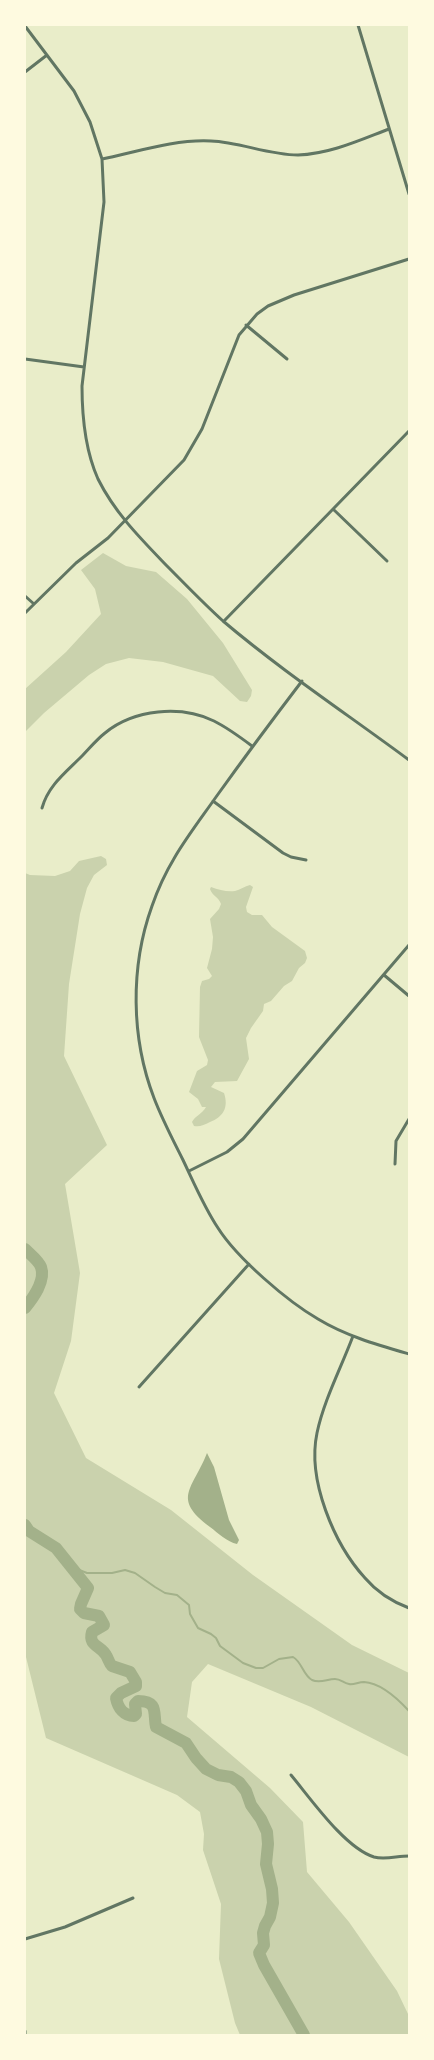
<!DOCTYPE html>
<style>
body{margin:0}
#map{position:relative;width:434px;height:2060px;overflow:hidden;background:#e9edc9;font-family:Figtree,sans-serif}
canvas{display:block}
.frame{position:absolute;inset:0;border:26px solid #fefae0;pointer-events:none}
</style>
<div id="map">
<canvas width="434" height="2060"></canvas>
<div class="frame"></div>
</div>
<script>
const context = document.querySelector('canvas').getContext('2d');
context.lineJoin = 'round';
function paint(path, color) {
  context.fillStyle = color;
  context.fill(path, 'evenodd');
}
function stroke(path, color, width, dash) {
  context.strokeStyle = color;
  context.lineWidth = width;
  context.lineCap = dash ? 'butt' : 'round';
  context.setLineDash(dash || []);
  context.stroke(path);
}
const green = new Path2D(`
 M103,553l23,13 30,6 31,27 36,44 29,47 -1,6 -4,6 -7,-1 -27,-25 -50,-14 -34,-4 -23,6 -17,11 -45,38 -19,19v-43l41,-37 35,-38 -6,-25 -14,-19z
 M101,856l5,3 1,6 -13,10 -7,13 -7,26 -11,70 -5,72 43,89 -42,39 15,89 -9,68 -17,52 32,65 85,52 82,65 99,70 57,28v84l-98,-50 -103,-43 -16,18 -5,35 83,71 33,34 4,50 42,50 48,69 12,25v19h-169l-5,-12 -16,-64 2,-55 -18,-54 1,-16 -4,-22 -23,-17 -131,-57 -21,-85v-780l5,2 25,1 15,-5 9,-10z
 M250,885l3,2 -7,20 1,5 5,3h10l10,12 33,24 2,7 -2,5 -6,5 -7,13 -8,5 -13,15 -7,3 -1,7 -12,17 -5,10 3,21 -12,22 -22,1 -4,5 13,6c5,15 -1,24 -14,29 -6,3 -10,5 -16,4l-2,-4c3,-6 10,-8 14,-15h-4l-4,-8 -9,-7 8,-21 10,-6 1,-5 -9,-23 1,-50 2,-6 7,-2 3,-3 -5,-8 5,-19 1,-12 -3,-18 9,-10 2,-5c-2,-7 -9,-8 -11,-15l1,-2c8,3 16,5 24,4 5,-1 10,-5 15,-6z`);
const water = new Path2D(`
 M207,1453l7,14 15,53 10,20 -2,4c-10,-2 -19,-11 -27,-17 -39,-29 -17,-38 -3,-74z`);
const stream = new Path2D(`
 M69,1566l18,7h25l13,-3 10,3 20,14 10,6 12,2 12,10 1,9 8,14 13,6 5,4 4,8 23,17 13,5h7l16,-9 14,-2c9,5 10,18 19,23 8,4 15,-1 23,-1 6,0 8,4 14,5 5,1 9,-2 15,-2 17,1 34,17 45,29`);
const river = new Path2D(`
 M25,1249c5,5 14,12 16,18 5,14 -8,31 -16,41
 M25,1525l4,6 27,17 32,40 -7,16 -1,5 4,4 15,3 5,9 -12,7c-4,14 8,13 14,23 2,3 3,8 6,11l18,6 6,10v4l-15,7 -5,5c2,10 8,18 18,18l2,-2 -1,-10 3,-3c21,0 15,12 18,26l30,16 10,15 10,11 12,6 13,2 8,5 7,9 5,14 10,14 6,13 1,12 -2,20 6,25 1,14 -3,14 -5,9 -2,7 1,12 -5,8 5,12 40,70`);
const minor = new Path2D(`
 M358,25l51,169
 M25,26l49,65 16,31 12,37 2,43 -22,184c0,31 3,64 16,93 17,34 42,59 68,86 19,19 37,38 57,56 59,50 124,93 186,139
 M25,72l22,-17
 M102,159c34,-7 73,-20 109,-18 29,1 57,14 87,14 32,-1 62,-15 91,-26
 M246,325l41,34
 M25,359l59,8
 M333,509l54,52
 M25,596l9,8
 M25,613l51,-50 32,-25 76,-78 18,-31 37,-94 18,-21 11,-8 26,-11 115,-36
 M224,621l185,-190
 M302,681c-29,38 -58,77 -86,116 -26,37 -49,65 -64,109 -22,61 -21,132 2,192 8,21 19,42 29,62 11,23 21,47 35,68 19,30 69,73 100,91 28,17 60,26 91,35
 M213,801l70,52 8,4 15,3
 M42,808c6,-22 23,-35 39,-51 8,-8 15,-17 24,-24 29,-24 76,-28 109,-12 14,7 26,16 38,25
 M384,975l25,21
 M395,1164l1,-23 13,-22
 M189,1171l38,-19 16,-13 166,-194
 M353,1336c-12,32 -29,64 -36,97 -10,47 17,111 48,145 11,13 28,24 44,30
 M139,1387l110,-123
 M291,1775c20,24 54,73 83,82 11,3 23,-1 35,-1
 M25,1939l40,-12 68,-29
 M25,2031v4`);
paint(green, '#cad2ad');
paint(water, '#a3b18a');
stroke(stream, '#a3b18a', 2);
stroke(river, '#a3b18a', 12);
stroke(minor, '#617663', 3);
</script>
